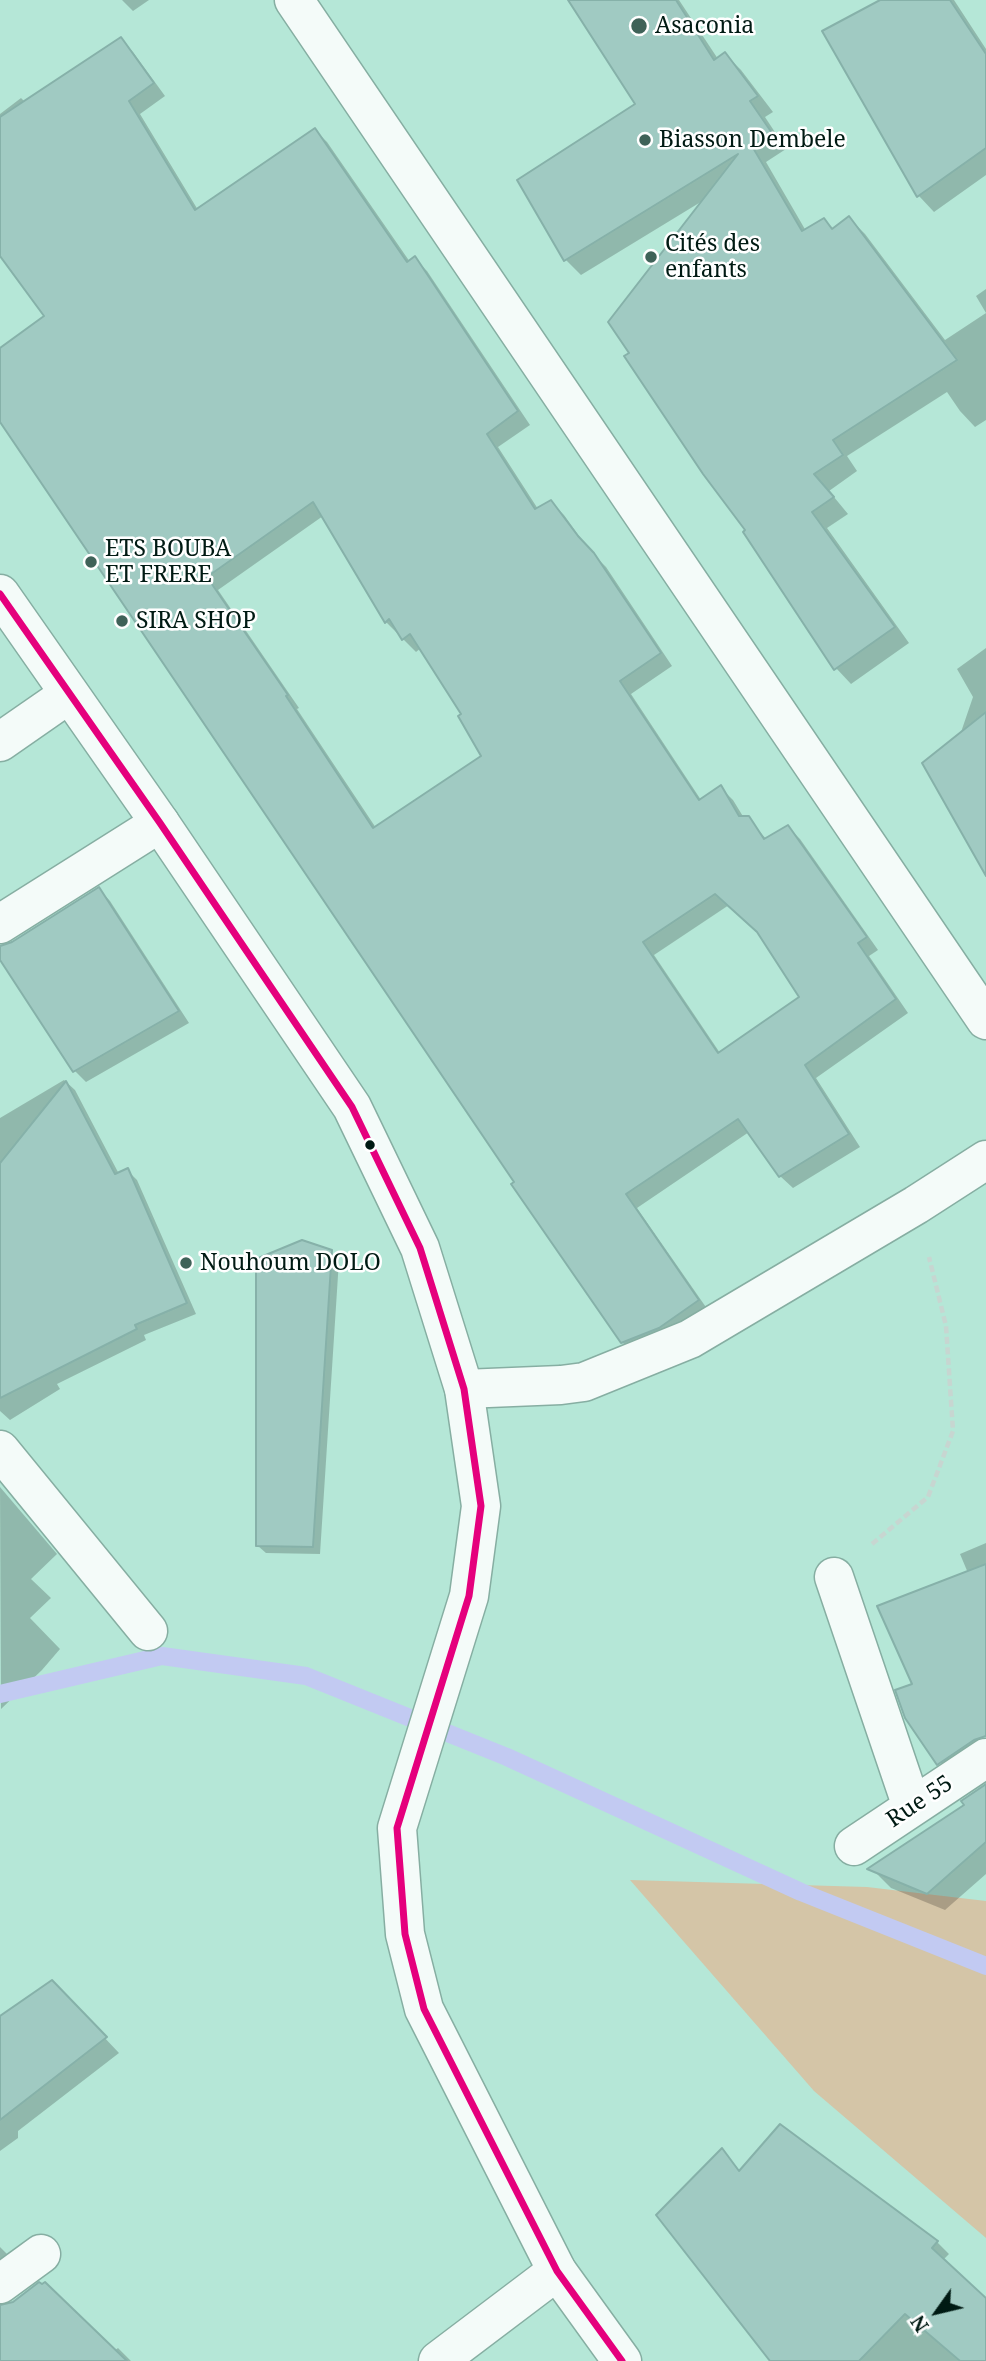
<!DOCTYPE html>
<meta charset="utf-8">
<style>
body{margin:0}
#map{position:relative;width:986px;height:2361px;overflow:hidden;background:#b5e7d7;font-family:"Noto Serif",serif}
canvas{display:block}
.north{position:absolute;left:902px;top:2277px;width:70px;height:70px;-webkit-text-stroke:5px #fff;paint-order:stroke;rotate:236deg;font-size:19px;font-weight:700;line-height:28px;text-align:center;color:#001a13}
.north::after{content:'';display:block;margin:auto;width:24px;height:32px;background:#001a13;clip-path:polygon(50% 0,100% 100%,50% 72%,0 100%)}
</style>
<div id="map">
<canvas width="986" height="2361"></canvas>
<div class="north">N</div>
</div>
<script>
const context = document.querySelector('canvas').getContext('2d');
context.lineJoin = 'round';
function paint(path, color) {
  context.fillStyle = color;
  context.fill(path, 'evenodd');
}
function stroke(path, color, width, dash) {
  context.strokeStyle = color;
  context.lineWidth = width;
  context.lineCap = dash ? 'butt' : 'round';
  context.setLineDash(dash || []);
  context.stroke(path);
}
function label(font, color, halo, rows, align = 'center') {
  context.font = font + ' "Noto Serif",serif';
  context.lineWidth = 5;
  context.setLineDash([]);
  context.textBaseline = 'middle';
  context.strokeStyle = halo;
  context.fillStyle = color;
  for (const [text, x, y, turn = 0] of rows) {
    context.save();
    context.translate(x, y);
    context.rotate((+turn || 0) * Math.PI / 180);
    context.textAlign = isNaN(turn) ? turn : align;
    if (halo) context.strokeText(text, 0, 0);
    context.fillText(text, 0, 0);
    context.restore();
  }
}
const green = new Path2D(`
 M630,1880l237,7 119,14v337l-172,-147z`);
const shadow = new Path2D(`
 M122,0h27l-16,11z
 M570,0h109l39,59 7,-5 16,16 32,42 -8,5 21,32 -20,13 40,69 18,-11 10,9 15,-11 16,16 80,106 41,-27 -10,-17 10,-7v131l-11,7 -15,-16 -13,-19 -100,64 10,15 -28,20 19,23 -21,14 82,115 -58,41 -15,-16 -88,-138 -117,-176 73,-154 -123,75 -15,-15 72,-155z
 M883,0h71l32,49v126l-52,37 -15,-16 -95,-164z
 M121,40l12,12 32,44 -25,18 58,96 117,-80 12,12 83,120 5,-3 12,12 103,154 -32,22 40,62 13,-7 13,13 26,36 16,16 66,99 -41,28 70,106 19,-13 13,13 11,18h4l19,22 21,-13 12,12 78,111 -9,6 39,57 -92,65 44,69 -67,41 -13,-12 -31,-44 -112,76 73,105 -75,42 -13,-13 -622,-923v-69l47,-33 -47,-64v-139l21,-16 4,4zM323,516l63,106 30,30 5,-4 42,66 20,43 -107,71 -79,-119 2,-1 -81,-118zM729,905l31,29 42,63 -82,56 -66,-98z
 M986,648v199l-26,-112 13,-38 -16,-28z
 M99,889l11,12 79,122 -103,59 -11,-11 -75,-114v-9l12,-4z
 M64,1080l11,10 44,84 8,-4 10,10 59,134 -52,21 2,5 -89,44 3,5 -50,31 -10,-9v-293z
 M331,1252l8,8 -19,294 -54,-1 -8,-7z
 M0,1487l57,67 -26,25 20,19 -21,20 30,31 -18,21 -41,39z
 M986,1543v191l-41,33 -15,-15 -16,-67 54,-112 -8,-19z
 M986,1799v75l-41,36 -54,-22 -17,-17z
 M66,1997l53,56 -101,78v7l-18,13v-133z
 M780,2127l157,115 12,12 -6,6 43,40v61h-173l-91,-211 19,22z
 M0,2247l20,20 -20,15z
 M0,2307l114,44 4,-3 13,13h-131z`);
const stream = new Path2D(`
 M0,1694l162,-38 144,20 201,81 294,135 185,74`);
const building = new Path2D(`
 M568,0h108l38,60 11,-8 33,44 -8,5 22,32 -20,13 50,85 22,-13 8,11 17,-13 108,144 -124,80 10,15 -29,19 20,23 -22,15 83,115 -61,43 -91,-138 2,-2 -42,-56 -79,-118 5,-3 -21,-31 130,-168 -174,107 -47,-81 118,-76z
 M880,0h70l36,54v94l-69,49 -95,-166z
 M121,37l33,46 -25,18 66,109 120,-82 92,134 8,-6 103,155 -31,23 48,75 16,-9 27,36 16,17 67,100 -41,28 79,119 22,-15 18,31h10l15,23 24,-14 79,112 -9,6 38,56 -91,66 44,69 -70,43 -41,-58 -112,75 73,106 -40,28 -38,15 -110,-159 3,-2 -514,-760v-74l44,-32 -44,-60v-139zM313,502l72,121 4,-4 13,21 8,-6 51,80 -3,2 23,40 -108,72 -87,-132 2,-1 -81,-118zM715,894l42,38 42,65 -81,56 -75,-111z
 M986,712v164l-64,-113z
 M99,887l80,124 -106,61 -73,-112v-14l12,-4z
 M66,1081l49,93 13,-6 59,135 -52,22 2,4 -137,69v-235z
 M302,1240l30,10 -19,297 -57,-1v-287z
 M986,1564v172l-12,4 -37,25 -32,-47 -10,-28 17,-6 -35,-78z
 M986,1784v58l-59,52 -60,-25 97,-64 -3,-4z
 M52,1980l55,57 -107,83v-104z
 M780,2124l158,117 -6,7 54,50v63h-26l-55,-47 -46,47h-89l-114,-146 66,-67 17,23z
 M39,2282l3,2 3,-2 82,79h-127v-56l13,-3z`);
const path = new Path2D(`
 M872,1544l56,-47 25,-66 -7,-105 -17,-69`);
const minor = new Path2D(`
 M294,0l692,1020
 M0,742l69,-48
 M0,924l160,-101
 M464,1389l97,-4 23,-3 106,-43 226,-134 70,-45
 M0,1450l148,181
 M834,1577l78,230
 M854,1846l132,-88
 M0,2284l41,-30
 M438,2361l119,-90`);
const major = new Path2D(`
 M0,594l160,229 192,284 68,141 44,141 17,117 -12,90 -72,232 8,106 19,75 133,262 65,90`);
const bus1 = new Path2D(`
 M0,594l160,229 192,284 68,141 44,141 17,117 -12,90 -72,232 8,106 19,75 133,262 65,90`);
const markers = [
 [639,26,9,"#3f6258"],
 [645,140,7,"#3f6258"],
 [651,257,7,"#3f6258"],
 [91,562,7,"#3f6258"],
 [122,621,7,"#3f6258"],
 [370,1145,6,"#001a13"],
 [186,1263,7,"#3f6258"]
];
const poiNames = [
 ["Asaconia",655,26],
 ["Biasson Dembele",659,140],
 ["Cités des",665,244],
 ["enfants",665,270],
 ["ETS BOUBA",105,549],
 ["ET FRERE",105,575],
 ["SIRA SHOP",136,621],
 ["Nouhoum DOLO",200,1263]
];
const streetNames = [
 ["Rue 55",920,1802,-34]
];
paint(green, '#d4c5a7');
paint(shadow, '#0003');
stroke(stream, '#c2caf2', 18);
paint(building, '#a0cac2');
stroke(building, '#86b1a9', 2);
stroke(minor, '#86aea2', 41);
stroke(major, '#86aea2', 41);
stroke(path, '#c7d6d1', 4.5, [7, 3.5]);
stroke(minor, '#f4fbf9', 38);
stroke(major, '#f4fbf9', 38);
stroke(bus1, '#e5007d', 7);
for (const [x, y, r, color] of markers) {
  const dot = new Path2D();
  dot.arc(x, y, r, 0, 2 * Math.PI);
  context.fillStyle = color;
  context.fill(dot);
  stroke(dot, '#fff', 2.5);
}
label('23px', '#001a13', '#fff', poiNames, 'left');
label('23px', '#001a13', '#fff', streetNames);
</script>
